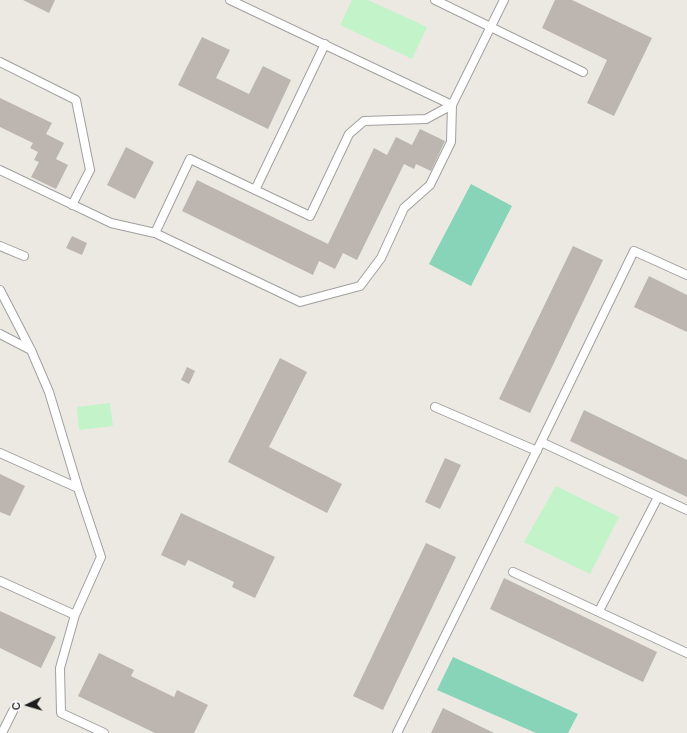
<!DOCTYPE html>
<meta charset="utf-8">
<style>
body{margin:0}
#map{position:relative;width:687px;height:733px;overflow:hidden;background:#ece9e3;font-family:Manrope,sans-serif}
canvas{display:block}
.north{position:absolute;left:8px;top:685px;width:40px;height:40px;-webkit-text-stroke:3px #fff;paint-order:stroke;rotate:265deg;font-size:11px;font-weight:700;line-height:16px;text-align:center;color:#1c1c1c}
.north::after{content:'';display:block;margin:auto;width:14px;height:18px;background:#1c1c1c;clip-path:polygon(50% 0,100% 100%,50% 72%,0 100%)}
</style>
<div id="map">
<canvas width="687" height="733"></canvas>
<div class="north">С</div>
</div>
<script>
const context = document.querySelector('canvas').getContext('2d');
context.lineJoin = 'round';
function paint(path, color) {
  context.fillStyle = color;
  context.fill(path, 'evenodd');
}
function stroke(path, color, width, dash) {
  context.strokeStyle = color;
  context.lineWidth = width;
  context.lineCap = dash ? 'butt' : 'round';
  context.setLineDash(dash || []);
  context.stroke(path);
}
const park = new Path2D(`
 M352,0h16l59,27 -15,32 -72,-34z
 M110,403l3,23 -34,4 -2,-23z
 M556,486l63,31 -29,57 -66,-32z`);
const pitch = new Path2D(`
 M471,184l41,22 -41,80 -42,-22z
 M453,657l125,57 -10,19h-32l-99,-43z`);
const building = new Path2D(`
 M23,0h32l-6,13z
 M555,0h17l80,38 -38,78 -27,-13 20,-43 -65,-32z
 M202,37l28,13 -14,28 33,16 14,-28 28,14 -23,49 -90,-44z
 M0,98l52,25 -6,11 18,9 -8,16 12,6 -12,24 -25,-12 8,-15 -5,-2 4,-8 -8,-4 3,-5 -33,-16z
 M420,129l25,12 -14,30 -15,-7 -2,5 -10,-5 -47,96 -14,-7 -8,16 -16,-8 -6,14 -131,-64 15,-31 131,64 46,-96 13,7 9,-18 16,8z
 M126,147l28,15 -19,37 -28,-14z
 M72,236l15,7 -5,12 -16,-7z
 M573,246l30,14 -73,153 -31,-14z
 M649,276l38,19v37l-53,-25z
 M280,358l27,14 -38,75 73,37 -15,29 -99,-51z
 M187,367l8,4 -6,13 -8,-4z
 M584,410l103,50v37l-117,-56z
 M445,458l16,7 -21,44 -15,-7z
 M0,474l25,12 -15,30 -10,-4z
 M181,513l94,44 -20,41 -23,-11 2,-5 -46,-22 -3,6 -24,-11z
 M426,543l30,14 -73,153 -30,-14z
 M504,578l153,74 -14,30 -153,-73z
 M0,611l56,26 -15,31 -41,-20z
 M99,653l35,17 -3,6 43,21 3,-7 31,15 -14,28h-39l-77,-37z
 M443,708l51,25h-63z`);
const lane = new Path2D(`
 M230,0l222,105
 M435,0l148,72
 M0,62l76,38 14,70 -18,35
 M0,170l111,53 44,10 145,69 60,-16 21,-28 23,-50 26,-23 21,-43 1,-37 52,-105
 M255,190l70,-146
 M155,233l35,-74 120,57 39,-82 15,-13 62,-2 26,-14
 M0,246l24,10
 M0,290l31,60 18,42 29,96 23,69 -26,58 -75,-34
 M0,334l31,16
 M435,407l102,44
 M541,442l93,-191 53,24
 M0,453l78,35
 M513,572l174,81
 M599,611l59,-114
 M75,615l-15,53 1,45 43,20
 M2,733l11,-22
 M397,733l144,-291 146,68`);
paint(park, '#c3f3c8');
paint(pitch, '#88d4b9');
paint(building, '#bcb5b0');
stroke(lane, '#a0a0a0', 10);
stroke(lane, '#fff', 8);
</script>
